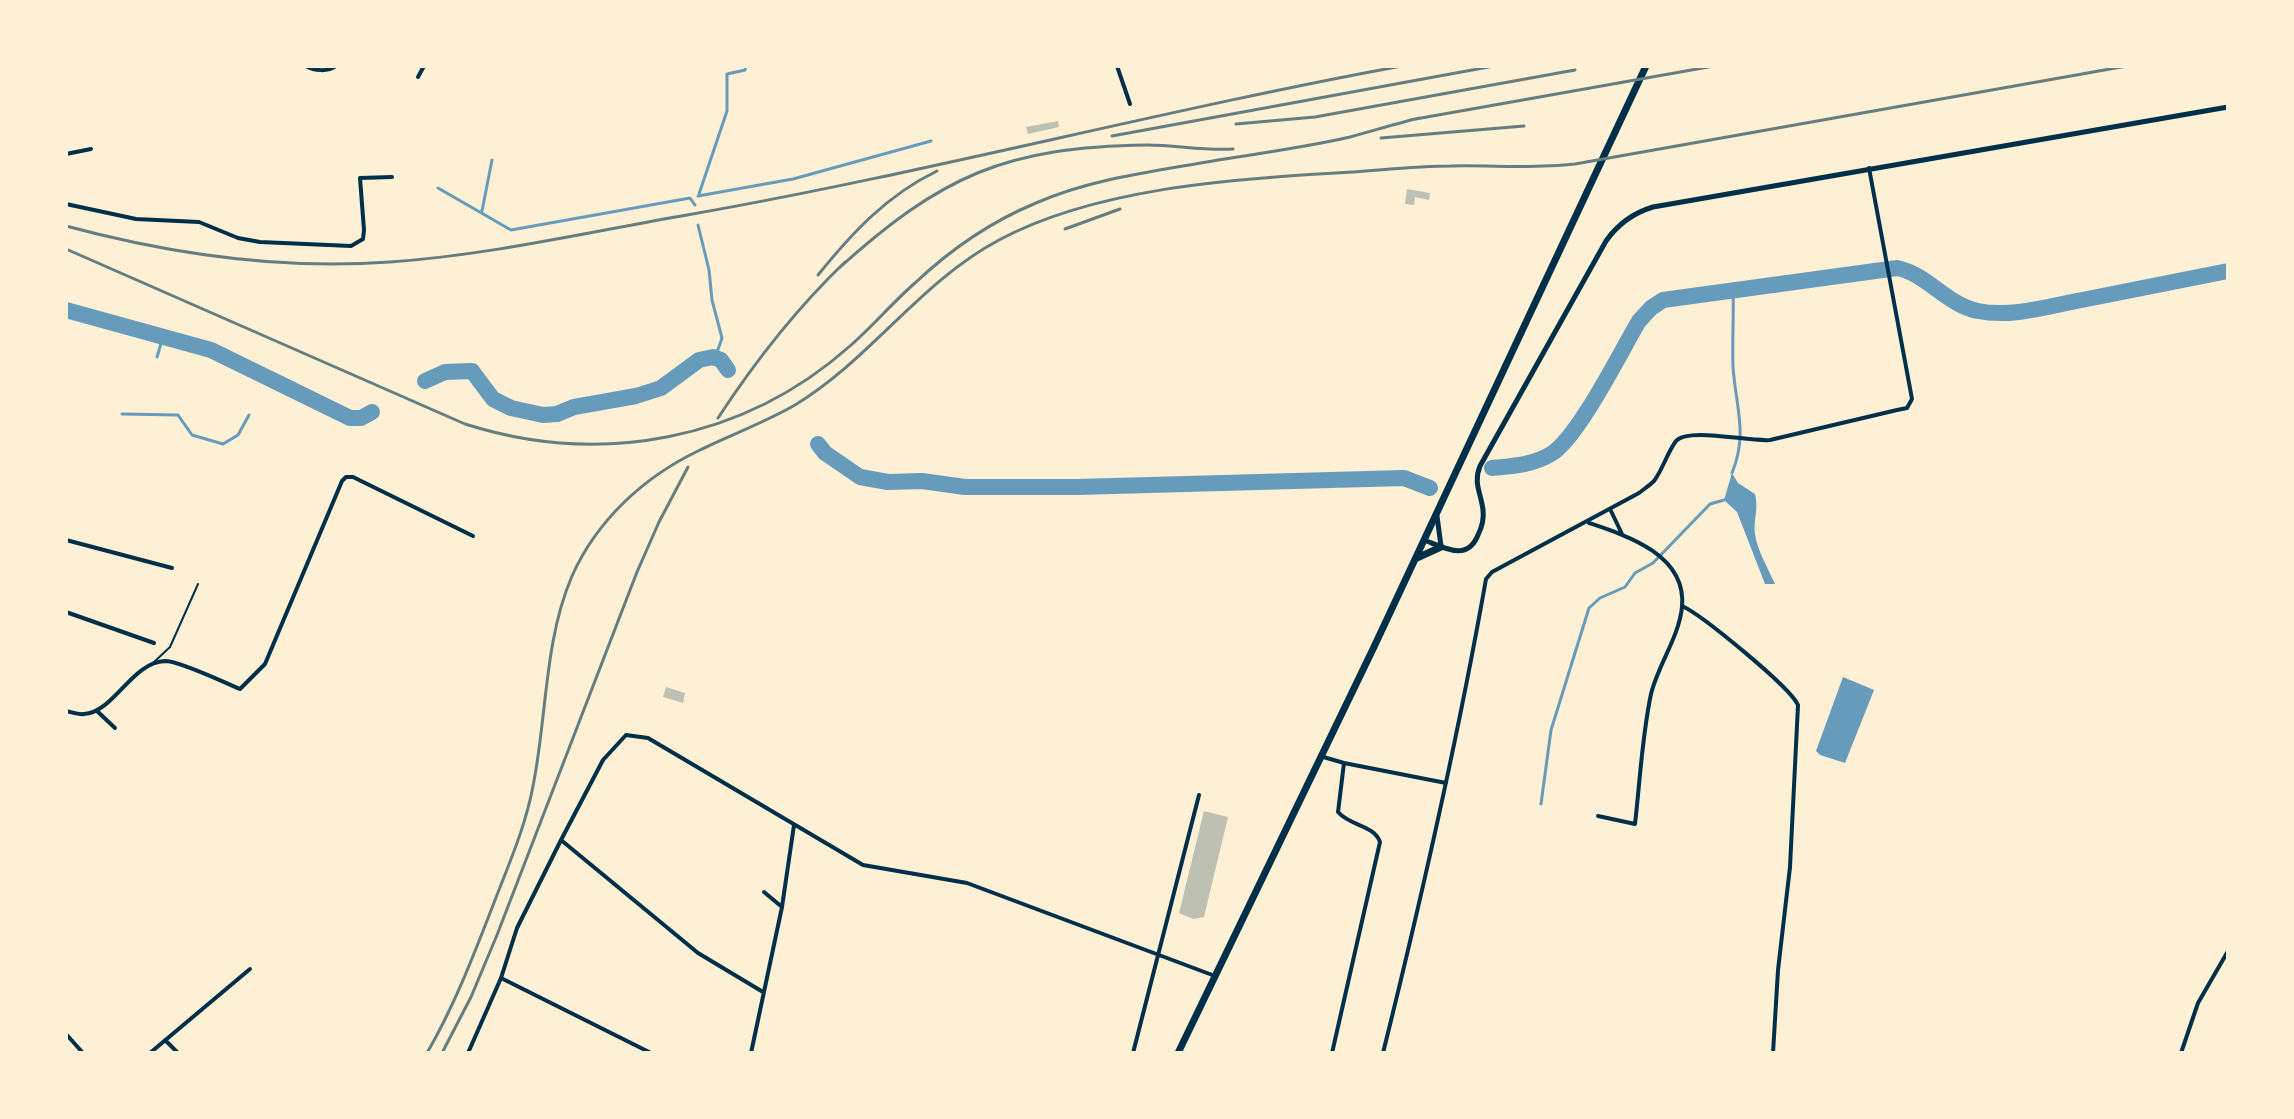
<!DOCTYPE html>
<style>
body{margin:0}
#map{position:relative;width:2294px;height:1119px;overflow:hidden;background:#fdf0d5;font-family:"Crimson Pro",serif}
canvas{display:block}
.frame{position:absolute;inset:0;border:68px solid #fdf0d5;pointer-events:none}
</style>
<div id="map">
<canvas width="2294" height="1119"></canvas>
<div class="frame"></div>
</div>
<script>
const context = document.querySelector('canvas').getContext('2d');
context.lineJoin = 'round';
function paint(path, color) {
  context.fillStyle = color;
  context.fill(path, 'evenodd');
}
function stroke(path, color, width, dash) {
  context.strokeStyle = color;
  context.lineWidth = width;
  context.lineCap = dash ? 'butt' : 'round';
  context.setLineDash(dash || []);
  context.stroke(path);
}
const water = new Path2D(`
 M1732,473l6,10 17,11c4,16 -2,25 0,40 2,16 13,34 20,50h-10l-28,-72 -13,-12z
 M1843,677l31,13 -29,73 -25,-8 -4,-4z`);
const stream = new Path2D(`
 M438,188l73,42 179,-32 5,7
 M699,194l28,-83v-37l18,-4 1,-4
 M698,196l95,-17 138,-38
 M482,211l10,-51
 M698,225l11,45 3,30 10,38 -7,20
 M157,357l6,-20
 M122,414l56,1 14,20 31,9 15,-9 11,-20
 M1732,473c16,-39 4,-65 1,-106 -1,-25 1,-51 0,-76
 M1541,804l10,-74 38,-122 11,-10 25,-11 10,-14 18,-10 57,-59 14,-4`);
const river = new Path2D(`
 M66,310l145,40 139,68h11l11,-6
 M425,381l20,-9 27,-1 21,28 18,9 32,7 14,-1 17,-7 62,-11 25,-8 38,-28 14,-3 8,3 7,10
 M818,444l7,9 35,24 28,5 34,-1 43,6h112l327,-9 26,10
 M1492,468c20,-2 41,-3 59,-14 27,-16 70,-103 88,-133l12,-13 12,-8 234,-32c30,6 50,37 81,43 34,7 71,-5 104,-11 49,-10 97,-19 146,-29`);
const building = new Path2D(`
 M1058,121l1,6 -31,7 -2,-7z
 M1407,189l23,4 -1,7 -14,-3 -1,8 -9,-1z
 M666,687l19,6 -2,10 -20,-6z
 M1204,811l24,6 -24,100 -11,2 -14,-6z`);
const service = new Path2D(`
 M154,662l16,-15 28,-63`);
const minor = new Path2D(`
 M306,66c8,5 22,6 30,0
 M1117,66l13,38
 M418,77l6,-11
 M66,154l25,-5
 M66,204l70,15 63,3 39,16 22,4 91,4 12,-7 1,-9 -4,-52 32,-1
 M1611,511l11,23
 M1589,523c39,13 98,32 93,84 -3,30 -24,58 -31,87 -9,42 -11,87 -16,130l-37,-8
 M66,540l106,28
 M1682,606c20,9 108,81 116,99l-8,162 -12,103 -5,83
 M66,612l88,31
 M66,711c5,1 13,4 18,3 29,-1 48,-52 81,-53 15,0 58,21 75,28l25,-25 77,-183 4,-4h7l120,59
 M97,711l18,17
 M1320,756l24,7 102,20
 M561,840l137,113 65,39
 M764,892l18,15
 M501,978l150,75
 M66,1034l17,19
 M165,1040l13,13
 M150,1053l100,-84
 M468,1053l33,-75 16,-50 44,-88 42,-80 23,-25 22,3 215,127 104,18 248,93
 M751,1053l31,-146 12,-82
 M1133,1053l66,-258
 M1332,1053l48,-211c-6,-17 -30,-16 -42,-30l6,-49
 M1383,1053c39,-157 75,-315 103,-474l6,-7 147,-79c5,-4 11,-8 15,-12 9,-12 13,-28 22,-40 13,-14 73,1 94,-1l127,-30 10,-2 5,-9 -43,-231
 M2181,1053l17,-50 30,-52`);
const tertiary = new Path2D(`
 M1437,516l4,30
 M1424,540c21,8 43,22 54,-5 4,-8 6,-17 5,-25 -2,-17 -10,-27 -3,-44l126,-225c12,-17 27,-28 47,-34l575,-100`);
const primary = new Path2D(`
 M1417,558l24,-11
 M1178,1053l195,-404 273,-583`);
const rail = new Path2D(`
 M1410,120l304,-54
 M1236,124l79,-7 260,-47
 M1112,136l382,-70
 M1381,138l143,-12
 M66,226c104,28 216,44 324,36 100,-7 199,-30 297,-47 240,-42 475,-105 715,-149
 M1065,229l55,-20
 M66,249l399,175c135,43 278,17 385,-78 23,-20 42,-43 65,-63 36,-34 75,-61 121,-80 57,-25 121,-32 182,-43 44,-7 89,-13 132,-23 23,-6 47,-14 70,-19
 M838,269c104,-94 168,-122 309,-124 29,0 57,6 86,4
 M818,275c34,-42 69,-80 119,-104
 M718,418c36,-55 79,-110 127,-156
 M427,1053c29,-50 49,-104 70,-158 14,-36 29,-71 36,-109 14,-69 11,-145 39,-210 25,-56 72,-99 126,-125 32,-16 66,-28 97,-46 76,-46 125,-123 204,-165 95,-51 230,-61 337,-67 38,-2 77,-7 115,-7 42,-1 82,3 124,-2l552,-98
 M442,1053l29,-56 26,-62 140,-363 22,-50 29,-55`);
paint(water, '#669bbc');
stroke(stream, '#669bbc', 3);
stroke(river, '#669bbc', 16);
paint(building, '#bec0b2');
stroke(service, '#003049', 2);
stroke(minor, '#003049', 4);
stroke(tertiary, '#003049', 5);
stroke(primary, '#003049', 7);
stroke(rail, '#657d81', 3);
</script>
